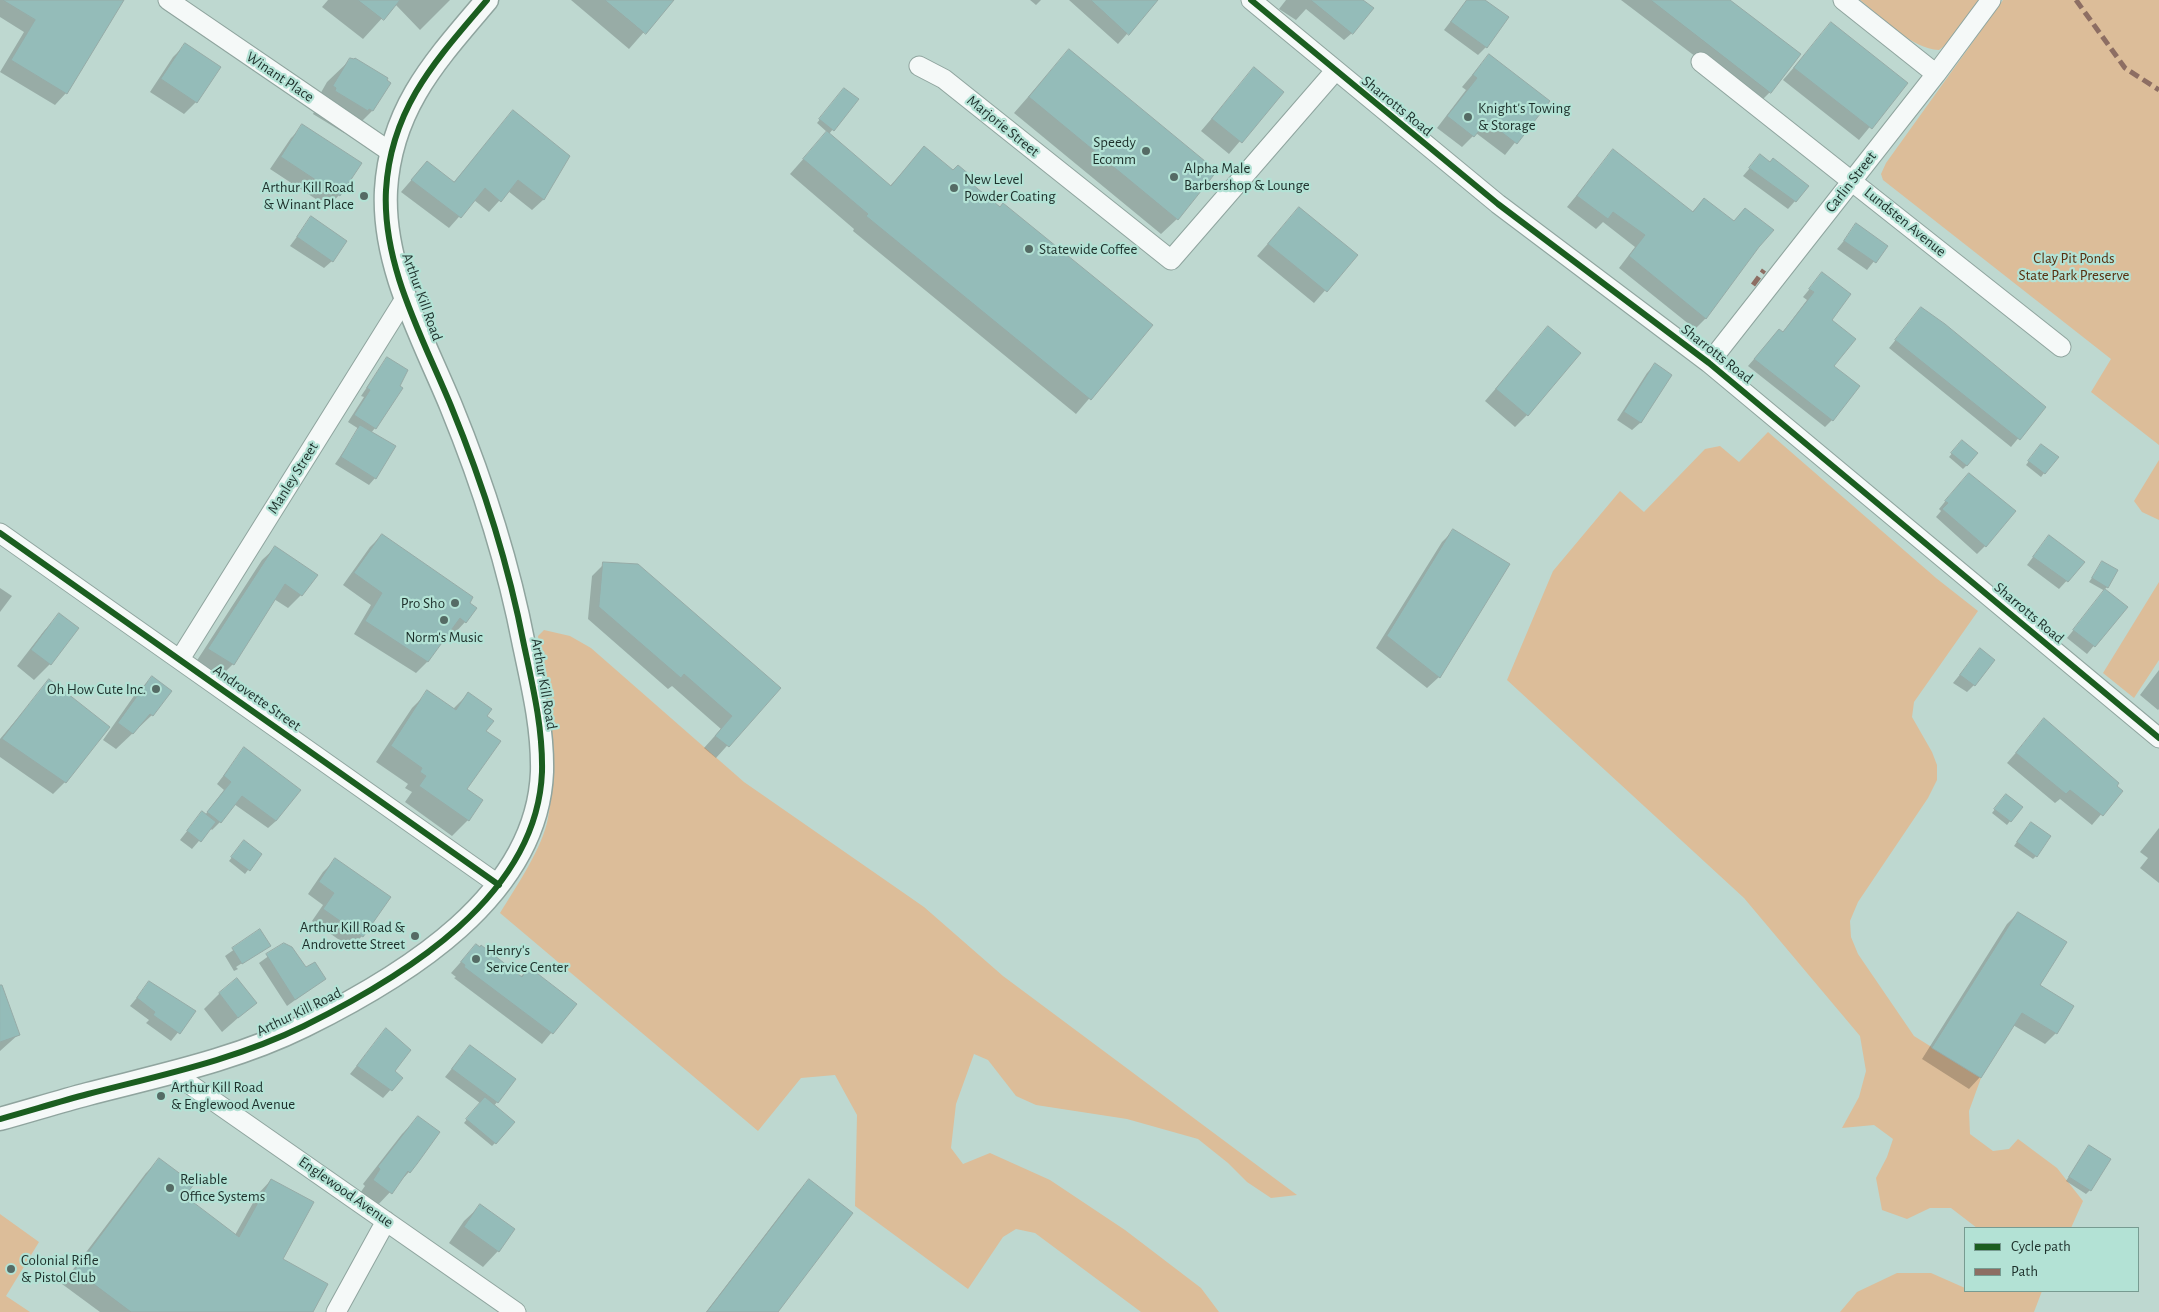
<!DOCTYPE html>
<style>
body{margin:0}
#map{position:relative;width:2159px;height:1312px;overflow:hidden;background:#bed8d0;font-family:"Alegreya Sans",sans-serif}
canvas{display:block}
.legend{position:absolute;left:1964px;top:1227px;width:175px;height:65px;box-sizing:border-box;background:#b3e2d5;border:1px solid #779b91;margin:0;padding:6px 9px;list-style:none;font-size:15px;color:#1d302b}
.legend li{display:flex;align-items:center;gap:10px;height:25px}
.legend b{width:25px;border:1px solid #779b91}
</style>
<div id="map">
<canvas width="2159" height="1312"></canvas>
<ul class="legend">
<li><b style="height:6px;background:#1b5e20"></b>Cycle path</li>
<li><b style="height:6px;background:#8d6e63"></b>Path</li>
</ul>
</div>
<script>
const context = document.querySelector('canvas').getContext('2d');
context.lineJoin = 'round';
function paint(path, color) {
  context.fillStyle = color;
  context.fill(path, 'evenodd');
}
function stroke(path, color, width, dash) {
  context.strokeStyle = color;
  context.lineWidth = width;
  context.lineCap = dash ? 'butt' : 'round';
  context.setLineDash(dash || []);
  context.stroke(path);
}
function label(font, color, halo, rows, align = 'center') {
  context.font = font + ' "Alegreya Sans",sans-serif';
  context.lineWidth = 4.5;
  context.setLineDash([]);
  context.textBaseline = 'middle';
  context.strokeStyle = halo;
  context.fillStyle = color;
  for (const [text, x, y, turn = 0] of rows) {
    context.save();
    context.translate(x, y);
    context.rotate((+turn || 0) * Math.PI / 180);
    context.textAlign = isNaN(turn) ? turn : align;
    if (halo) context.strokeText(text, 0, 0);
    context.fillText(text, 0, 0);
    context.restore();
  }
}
const green = new Path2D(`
 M1860,0h120l-33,44 -8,6c-27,-1 -58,-33 -79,-50z
 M2003,0h156v445l-68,-53 20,-33 -228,-179 -2,-6 5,-11z
 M1768,432l168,146 42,33 -64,91 -2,15 20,35 5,13v15l-9,18 -70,104 -8,19 1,16 7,17 56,82 67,42 -12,33 1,23 23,17 16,-2 9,-10 39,29 26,33 -12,27h-94l-26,-20h-21l-23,11 -25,-9 -6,-32 11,-21 6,-18 -19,-14 -32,3 17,-31 7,-26 -6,-35 -116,-138 -237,-218 46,-109 67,-80 24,21 61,-63 15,-3 19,16z
 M2159,460v60l-17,-8 -8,-11z
 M2159,582v78l-25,38 -31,-25z
 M544,630l26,6 21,12 153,134 180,125 79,69 294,219 -26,3 -24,-16 -19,-19 -30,-24 -71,-20 -91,-14 -20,-9 -28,-36 -14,-6 -18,50 -5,44 12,16 27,-11 60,27 75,50 76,58 18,24h-78l-106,-79 -19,-4 -13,8 -35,52 -113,-83 2,-91 -22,-40 -34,3 -43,53 -258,-218c16,-26 43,-66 48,-95 11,-60 -2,-123 -10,-182z
 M0,1214l39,28 -33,54 24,16h-30z
 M1897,1273h34l34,15v3h77l-8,21h-194l17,-20z`);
const shadow = new Path2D(`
 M0,0h116l5,3 -55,90 -11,12 -55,-33 24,-40 -24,-15z
 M328,0h122l-30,30 -25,-26 -32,35 -41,-32z
 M571,0h101l-43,49z
 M1030,0h11l-5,5z
 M1069,0h88l-39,44z
 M1286,0h75l-9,33 -8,7 -38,-31 -10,11 -17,-11z
 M1467,0h16l3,47 -8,8 -34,-25z
 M1621,0h108l41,92 -12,12z
 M1831,24l75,59 -47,57 -76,-60z
 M185,45l34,23 -23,34 -12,12 -34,-22 23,-35z
 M1069,50l108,169 -16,15 -147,-121z
 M1489,55l59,46 -43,54 -29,-22 -14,14 -25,-19 29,-38 -4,-3z
 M351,59l21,52 -23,23 -3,-3 -2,2 -31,-19 1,-2 -3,-2 16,-28z
 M1254,69l28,23 -53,62 -28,-23z
 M841,93l16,6 -28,35 61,52 34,-38 227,178 -75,88 -223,-183 1,-2 -64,-55 37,-42 -10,-9z
 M514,112l54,45 -25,43 -11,10 -24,-19 -19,21 -15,-12 -25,28 -48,-36 26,-30 26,21z
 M303,126l36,69 -11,12 -58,-38 21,-31z
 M1613,151l78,62 13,-13 29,22 12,-13 13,37 -53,73 -10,10 -76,-61 16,-21 -32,-25 -7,7 -29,-22z
 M1760,156l35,45 -7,8 -45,-33z
 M1299,208l57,47 -42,48 -57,-47z
 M311,218l21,43 -8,7 -34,-22z
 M1857,225l29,21 -19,24 -30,-21z
 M1822,274l8,46 3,47 -1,53 -7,7 -77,-61 31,-36 3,3 25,-33 -4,-3z
 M1921,309l123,98 -33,40 -122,-99z
 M1548,328l-21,87 -12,12 -30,-26z
 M387,358l-12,70 -4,5 4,45 -6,7 -34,-21 24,-35 -11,-7 16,-25 -3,-1z
 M1655,365l16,11 -31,47 -8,7 -15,-10 30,-47z
 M1959,445l8,20 -4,4 -14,-12z
 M2038,449l6,24 -3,4 -15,-12z
 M1961,482l24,64 -8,8 -41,-37 5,-6 -2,-2z
 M1454,530l-15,147 -12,11 -51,-40 66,-106z
 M382,535l86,68 -3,19 -11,12 -5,-3 -21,30 -12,12 -62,-39 17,-29 -28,-20 27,-38z
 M2042,545l42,17 -25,27 -32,-24z
 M275,548l26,47 -13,13 -14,-9 -41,65 -13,13 -24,-15 66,-102z
 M2103,562l4,25 -3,3 22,17 -39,47 -20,-16 38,-47 -16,-9z
 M604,564l175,124 -63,70 -12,-10 17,-19 -49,-43 -4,3 -80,-70 4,-43z
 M0,588l12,8 -12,16z
 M59,615l-9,49 -16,16 -17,-14 27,-35z
 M1980,650l-6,35 -7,7 -14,-9z
 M2159,670v39l-1,1 -18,-15z
 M152,678v37l-36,34 -13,-9 33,-47z
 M49,681l16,101 -12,12 -53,-37v-18z
 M428,692l25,17 15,-15 18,23 -2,14 -18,59 2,30 -16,16 -47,-34 7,-10 -7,-4 3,-4 -32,-22 36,-54z
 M2044,720l77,71 -29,34 -32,-26 -5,4 -48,-40z
 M244,749l32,72 -8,7 -34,-24 -14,18 -8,8 -2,-2 -18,21 -12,-9 15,-19 7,-8 3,2 19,-25 -7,-6z
 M2003,799l18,8 -14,18 -15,-12z
 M2027,827l9,29 -3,3 -19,-13z
 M2159,828v55l-19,-15 8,-10 -8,-6z
 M241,846l19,8 -15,20 -16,-13z
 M335,860l27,76 -11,12 -39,-27 11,-16 -15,-11 15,-22z
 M2018,913l20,73 18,47 -11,11 -32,-19 -33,52 -11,12 -47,-30 85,-135z
 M260,931l9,14 -7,7v-2l-26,17 2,2 -4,2 -9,-15z
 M284,945l22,24 18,10 -37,27 -28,-43z
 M476,945l44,32 9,-8 46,35 -33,40 -88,-66 2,-1 -5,-4z
 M149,983l46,28 -24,30 -25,-18 3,-3 -19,-14z
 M220,993l35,10 -33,29 -18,-23z
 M0,1006l19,28 -19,17z
 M386,1030l7,41 8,7 -18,20 -33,-24z
 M470,1046l44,33 -20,27 1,37 -3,3 -28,-23 16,-20 -35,-26z
 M418,1118l-9,54 -34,36 -17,-12 7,-10 -2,-2 39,-50z
 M2086,1150l4,40 -4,4 -20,-13z
 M159,1160l24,36 52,39 23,-41 13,-14 10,79 30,53h-211l-38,-28 84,-111z
 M809,1181l-33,131h-70l91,-119z
 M480,1206l18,45 -15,16 -34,-24 15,-22z`);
const building = new Path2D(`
 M3,0h121l-57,94 -56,-34 24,-40z
 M358,0h42l-16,20z
 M605,0h69l-28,34z
 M1091,0h67l-29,35z
 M1311,0h52l11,8 -21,26z
 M1467,0h18l24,17 -22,31 -36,-26z
 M1651,0h79l71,54 -30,39z
 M1831,22l77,61 -36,46 -78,-61z
 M185,43l36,24 -24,36 -36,-24z
 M1069,49l148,122 -39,49 -149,-123z
 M1489,54l61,47 -33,43 -30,-23 -13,16 -27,-21 30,-38 -4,-3z
 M350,58l4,1 1,-1 33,20 -1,2 4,3 -18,28 -4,-2 -1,2 -33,-20 1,-3 -3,-2z
 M1254,67l30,25 -42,51 -30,-24z
 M844,88l15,11 -25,32 -15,-12z
 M513,110l57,46 -26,44 -26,-20 -17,22 -16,-14 -24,30 -50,-38 16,-19 27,21z
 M302,124l60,39 -22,33 -59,-39z
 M827,131l64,55 33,-40 29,24 5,-5 18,15 -4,4 28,23 3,-4 150,122 -62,75 -225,-184 2,-2 -65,-55z
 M1613,149l80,63 11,-14 30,23 11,-13 29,22 -15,17 -53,72 -77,-63 16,-21 -32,-23 -5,7 -31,-23z
 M1760,154l10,8 3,-4 36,28 -13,16 -47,-34z
 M1299,207l59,48 -31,37 -59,-48z
 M311,216l36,25 -14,21 -36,-25z
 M1856,223l32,23 -12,17 -32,-22z
 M1822,272l29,22 -19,26 24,19 -22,27 26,20 -27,35 -79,-62 25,-30 4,3 31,-40 -5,-3z
 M1921,307l24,17 101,83 -26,33 -125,-100z
 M1548,326l33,27 -53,63 -32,-27z
 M387,357l21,13 -8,16 3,2 -27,41 -22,-14 16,-25 -3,-2z
 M1655,363l17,12 -31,48 -17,-11z
 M360,425l36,21 -20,33 -35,-22z
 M1962,440l16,13 -11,13 -16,-13z
 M2041,444l18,13 -14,17 -17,-13z
 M1969,473l47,38 -30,36 -44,-38 6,-6 -3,-2z
 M1453,529l57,35 -70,114 -53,-42z
 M382,534l91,63 -3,6 7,5 -11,15 -6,-5 -32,44 -63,-41 17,-28 -28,-20z
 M2049,535l36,27 -17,20 -35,-25z
 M275,546l43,29 -16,21 -17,-12 -51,81 -26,-16z
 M2102,561l16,9 -10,18 -16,-10z
 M603,562l35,2 143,124 -52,59 -14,-11 17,-20 -48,-42 -3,4 -82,-71z
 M2105,589l23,18 -33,40 -22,-17z
 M59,613l20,15 -28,37 -20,-15z
 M1980,648l15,12 -20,26 -15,-11z
 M152,676l20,15 -19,25 -3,-2 -17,20 -15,-11z
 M49,679l61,48 -44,56 -64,-44z
 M427,690l29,20 12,-18 24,17 -5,7 7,5 -8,10 15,10 -34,48 16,11 -14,21 -50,-35 7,-10 -6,-4 2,-4 -31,-22z
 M2044,718l75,65 -2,3 6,5 -20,25 -33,-26 -4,4 -50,-41z
 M244,747l57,43 -25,31 -34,-25 -21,27 -14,-11 24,-30 -7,-6z
 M2006,794l17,13 -12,15 -17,-13z
 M202,811l14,11 -15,20 -14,-11z
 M2031,822l20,14 -14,21 -20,-15z
 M244,840l18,14 -12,17 -19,-14z
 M335,858l56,39 -28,40 -40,-28 11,-16 -15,-11z
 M2018,912l49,30 -27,43 34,21 -17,28 -35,-21 -41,65 -49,-30z
 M260,929l11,17 -29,18 -10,-16z
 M284,943l8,4 14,20 9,-5 11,17 -31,21 -29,-46z
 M476,944l4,3 1,-2 41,32 7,-10 48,37 -24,30 -89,-67 1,-2 -4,-3z
 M237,978l20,25 -19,15 -19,-25z
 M149,981l47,30 -16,23 -27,-19 2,-3 -18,-14z
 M0,985h2l18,50 -20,7z
 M386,1028l25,22 -16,21 8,7 -11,13 -35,-25z
 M470,1045l46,34 -18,24 -46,-34z
 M485,1097l30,25 -19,22 -30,-25z
 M418,1116l22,16 -23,32 -7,9 -2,-2 -16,23 -19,-14 7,-11 -2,-2z
 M2089,1145l22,14 -20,32 -22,-14z
 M159,1158l35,26 -9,12 54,41 32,-58 43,23 -31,57 45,25 -15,28h-182l-56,-42z
 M809,1179l44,34 -75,99h-71z
 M480,1204l35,25 -16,23 -35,-25z`);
const minor = new Path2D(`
 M168,0l224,153
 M1251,0l247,204 211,159 450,375
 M1843,0l93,74
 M1701,62l360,285
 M919,66l25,13 227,181 164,-189
 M1709,363l227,-289 55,-74
 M0,533l499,352
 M180,659l226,-362
 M175,1074l341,238
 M336,1312l50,-91`);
const tertiary = new Path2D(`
 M0,1119c29,-8 58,-17 88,-25 73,-19 147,-34 216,-68 99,-49 233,-129 238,-254 1,-43 -9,-85 -18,-127 -16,-83 -41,-161 -73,-239 -28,-68 -69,-140 -65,-216 5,-83 51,-131 101,-190`);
const quiet = new Path2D(`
 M2076,0l49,68 34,22
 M1753,285l11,-15`);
const cycleway = new Path2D(`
 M1251,0l247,204 211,159 450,375
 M0,533l499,352
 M0,1119c29,-8 58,-17 88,-25 73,-19 147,-34 216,-68 99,-49 233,-129 238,-254 1,-43 -9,-85 -18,-127 -16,-83 -41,-161 -73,-239 -28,-68 -69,-140 -65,-216 5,-83 51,-131 101,-190`);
const markers = [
 [1468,117,5,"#556b65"],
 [1146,151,5,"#556b65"],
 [1174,177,5,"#556b65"],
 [954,188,5,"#556b65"],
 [364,196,5,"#556b65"],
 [1029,249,5,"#556b65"],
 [455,603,5,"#556b65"],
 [444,620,5,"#556b65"],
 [156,689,5,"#556b65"],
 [415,936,5,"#556b65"],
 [476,959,5,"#556b65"],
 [161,1096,5,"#556b65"],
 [170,1188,5,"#556b65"],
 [11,1269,5,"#556b65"]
];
const streetNames = [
 ["Winant Place",280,77,34],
 ["Sharrotts Road",1397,106,39],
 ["Marjorie Street",1003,126,39],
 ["Carlin Street",1851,182,-52],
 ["Lundsten Avenue",1905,222,39],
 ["Arthur Kill Road",422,297,70],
 ["Sharrotts Road",1717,354,38],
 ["Manley Street",293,478,-58],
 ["Sharrotts Road",2029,613,40],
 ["Arthur Kill Road",544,684,80],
 ["Androvette Street",257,698,35],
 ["Arthur Kill Road",299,1012,-26],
 ["Englewood Avenue",346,1192,35]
];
const poiNames = [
 ["Knight's Towing",1478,108],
 ["& Storage",1478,125],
 ["Speedy",1136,142,"right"],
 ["Ecomm",1136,159,"right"],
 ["Alpha Male",1184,168],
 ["Barbershop & Lounge",1184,185],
 ["New Level",964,179],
 ["Powder Coating",964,196],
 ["Arthur Kill Road",354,187,"right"],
 ["& Winant Place",354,204,"right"],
 ["Statewide Coffee",1039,249],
 ["Pro Sho",445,603,"right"],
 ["Norm's Music",444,637,"center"],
 ["Oh How Cute Inc.",146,689,"right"],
 ["Arthur Kill Road &",405,927,"right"],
 ["Androvette Street",405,944,"right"],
 ["Henry's",486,950],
 ["Service Center",486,967],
 ["Arthur Kill Road",171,1087],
 ["& Englewood Avenue",171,1104],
 ["Reliable",180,1179],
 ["Office Systems",180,1196],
 ["Colonial Rifle",21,1260],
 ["& Pistol Club",21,1277]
];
const parkNames = [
 ["Clay Pit Ponds",2074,258],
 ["State Park Preserve",2074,275]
];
paint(green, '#dcbd99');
paint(shadow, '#0003');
paint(building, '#94bcb9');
stroke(building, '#96aba7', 1);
stroke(minor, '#8fa49e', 21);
stroke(tertiary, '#8fa49e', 25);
stroke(minor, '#f5f9f8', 19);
stroke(tertiary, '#f5f9f8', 22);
stroke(quiet, '#8d6e63', 5, [10, 5]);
stroke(cycleway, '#1b5e20', 6);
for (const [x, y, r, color] of markers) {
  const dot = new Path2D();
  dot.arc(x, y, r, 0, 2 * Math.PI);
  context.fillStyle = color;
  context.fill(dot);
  stroke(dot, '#b3e2d5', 2);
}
label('15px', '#1d302b', '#b3e2d5', streetNames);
label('15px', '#1d302b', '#b3e2d5', poiNames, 'left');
label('15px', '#562f0f', '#b3e2d5', parkNames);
</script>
